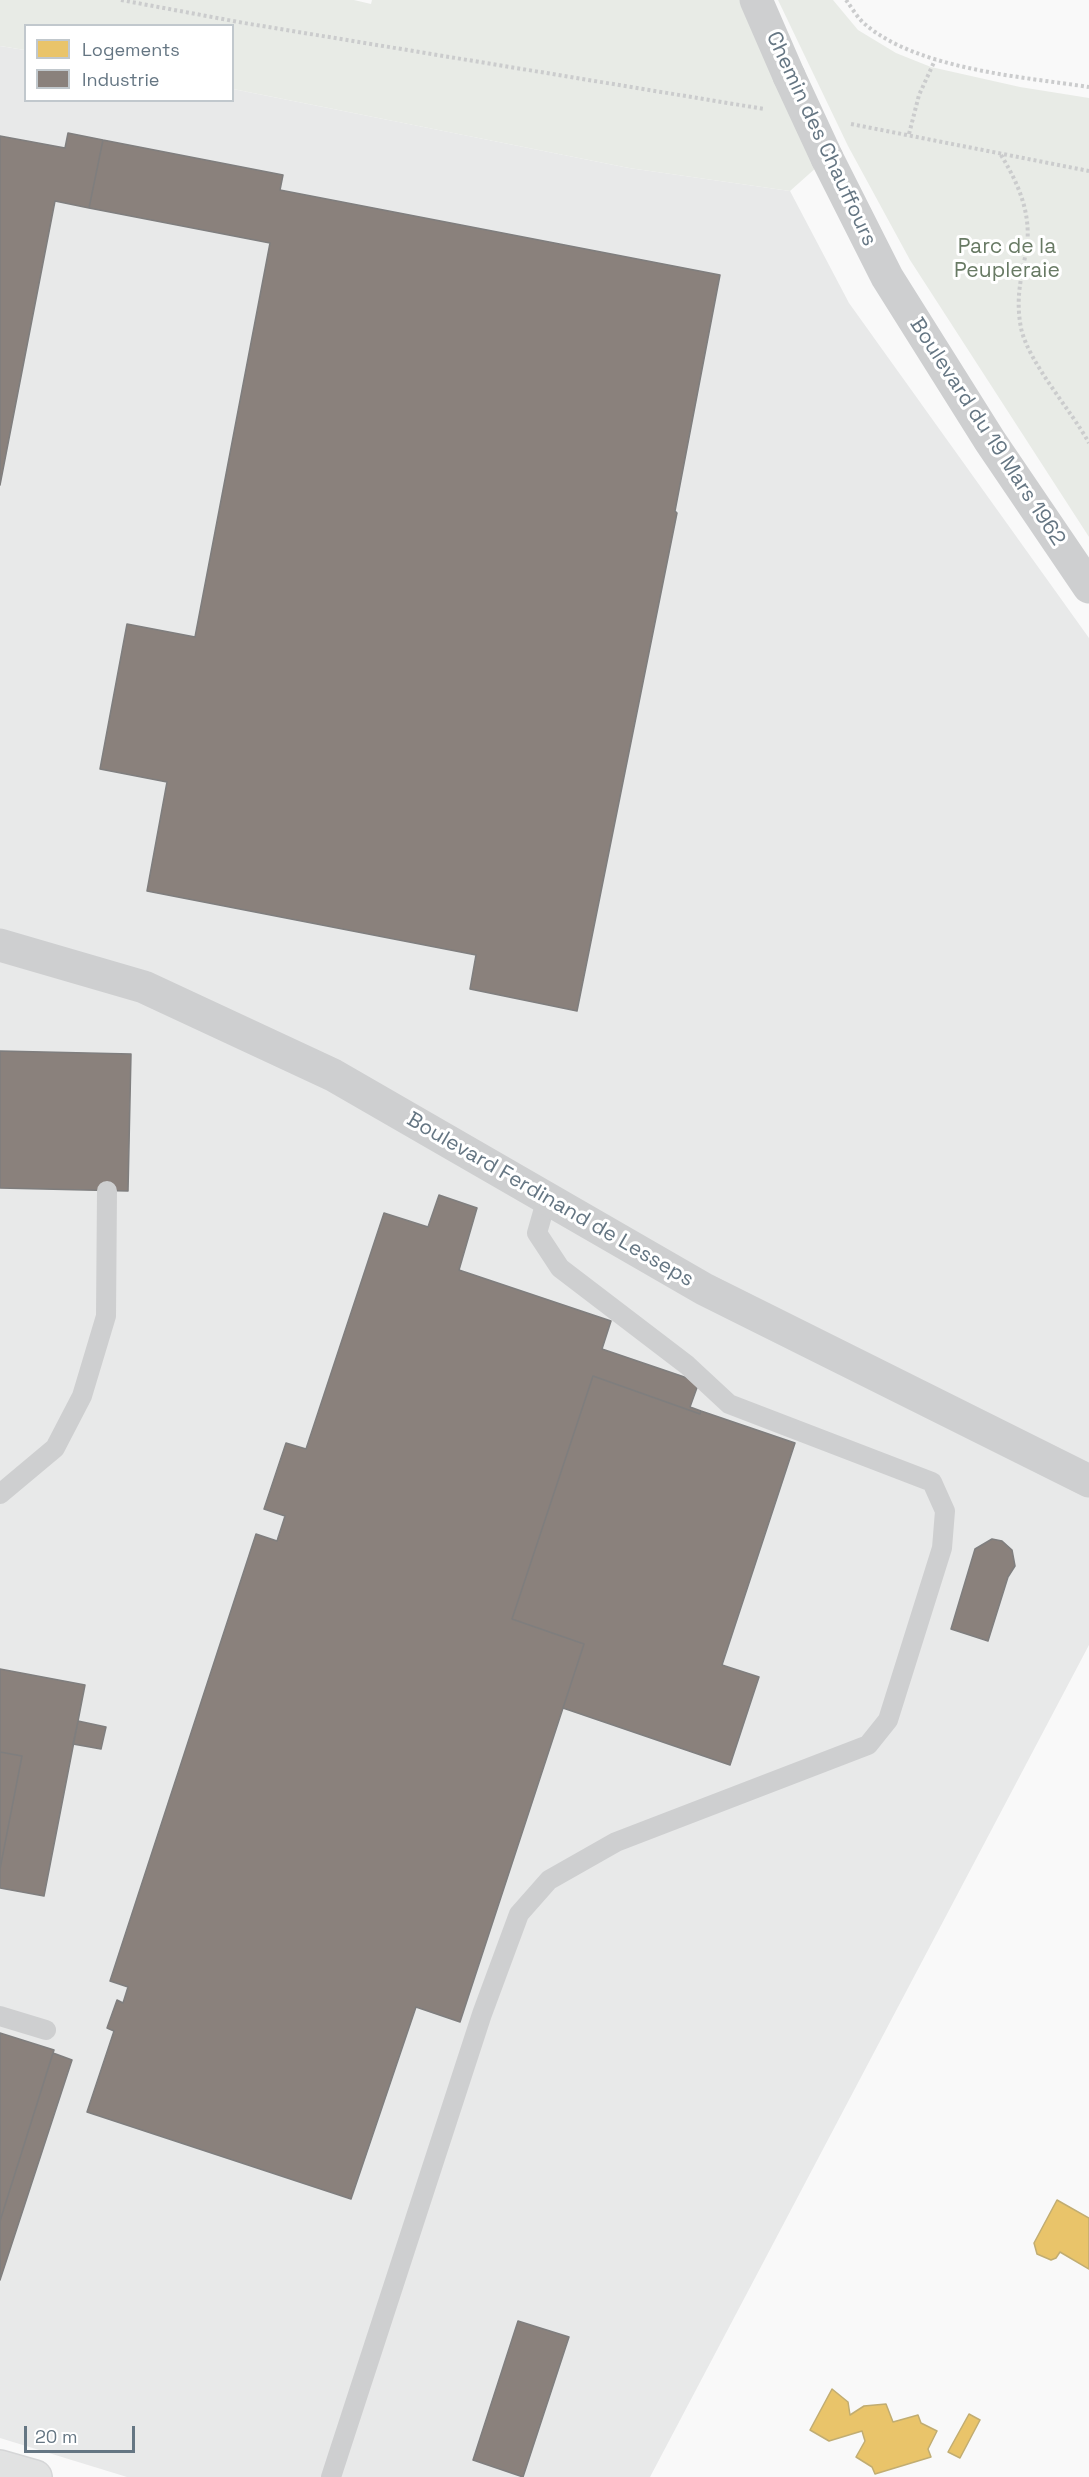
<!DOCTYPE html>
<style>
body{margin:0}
#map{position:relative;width:1089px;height:2477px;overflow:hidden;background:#f9f9f9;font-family:"Space Grotesk",sans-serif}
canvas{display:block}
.legend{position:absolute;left:24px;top:24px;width:210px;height:78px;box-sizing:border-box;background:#fff;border:2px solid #c1c8cd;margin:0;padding:8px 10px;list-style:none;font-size:18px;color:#657683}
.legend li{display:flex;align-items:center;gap:12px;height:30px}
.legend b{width:30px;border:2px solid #c1c8cd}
.scale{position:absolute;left:24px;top:2426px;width:111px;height:27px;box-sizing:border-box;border:3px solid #657683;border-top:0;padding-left:8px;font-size:18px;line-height:21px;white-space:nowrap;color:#657683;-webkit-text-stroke:4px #fff;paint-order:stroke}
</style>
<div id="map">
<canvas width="1089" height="2477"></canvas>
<ul class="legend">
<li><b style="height:16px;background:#e9c46a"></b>Logements</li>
<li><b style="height:16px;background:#8a817c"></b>Industrie</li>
</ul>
<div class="scale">20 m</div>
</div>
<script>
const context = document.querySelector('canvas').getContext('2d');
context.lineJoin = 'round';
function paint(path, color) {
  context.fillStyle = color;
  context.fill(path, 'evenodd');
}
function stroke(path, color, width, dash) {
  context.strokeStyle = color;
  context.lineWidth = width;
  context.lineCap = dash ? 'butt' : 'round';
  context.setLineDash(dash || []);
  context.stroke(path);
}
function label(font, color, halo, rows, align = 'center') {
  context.font = font + ' "Space Grotesk",sans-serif';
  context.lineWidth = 6;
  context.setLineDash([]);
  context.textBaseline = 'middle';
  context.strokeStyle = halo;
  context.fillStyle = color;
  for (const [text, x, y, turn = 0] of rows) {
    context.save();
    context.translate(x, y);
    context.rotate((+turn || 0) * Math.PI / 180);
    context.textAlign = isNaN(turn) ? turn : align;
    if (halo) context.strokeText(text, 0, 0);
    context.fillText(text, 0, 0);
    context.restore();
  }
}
const built = new Path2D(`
 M0,46l25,4 1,50h206l1,-11 396,79 161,23 59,112 240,335v1007l-439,832h-523l-127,-39z`);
const green = new Path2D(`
 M0,0h354l17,4 1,-4h384l71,158 -37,33 -161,-23 -396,-79 -1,-63h-206l-1,24 -25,-4z
 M778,0h55l25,30 38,23 35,14 89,20 69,11v439l-179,-277 -62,-114z`);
const homes = new Path2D(`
 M1057,2200l32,18v51l-29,-17 -4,6 -5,2 -14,-6 -3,-11z
 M832,2389l16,13 2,13 14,-9 22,-2 7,18 25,-7 3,8 16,8 -9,18 3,8 -56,17 -3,-7 -16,-10 9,-16 -3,-10 -33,10 -19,-11z
 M969,2414l11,6 -20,38 -12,-6z`);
const industry = new Path2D(`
 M68,133l35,7 -14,68 -34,-7 -55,284v-349l65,12z
 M103,140l180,35 -3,15 440,85 -45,236 2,2 -100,498 -107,-22 6,-34 -329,-64 20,-109 -67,-13 27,-145 68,13 75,-394 -181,-35z
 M0,1051l131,3 -3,137 -128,-3z
 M439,1195l38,13 -18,62 152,51 -9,28 97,33 -9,25 11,4 -1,3 -107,-38 -81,243 72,25 -124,378 -44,-15 -65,192 -264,-87 27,-81 -7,-3 10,-28 6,3 5,-16 -18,-6 146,-447 21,7 8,-25 -21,-7 22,-66 20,6 78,-236 44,14z
 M593,1376l107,38 1,-3 94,32 -73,222 37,12 -29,88 -167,-57 21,-64 -72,-25z
 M992,1539l10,2 10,9 3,16 -7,11 -20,64 -37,-12 24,-80z
 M0,1669l85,16 -41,211 -44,-8v-19l22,-113 -22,-4z
 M78,1721l28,6 -5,22 -28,-5z
 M0,1752l22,4 -22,113z
 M0,2033l54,17 -54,171z
 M53,2053l19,7 -72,220v-59z
 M518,2321l51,16 -46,140 -50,-17z`);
const path = new Path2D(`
 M121,0l123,23 520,86
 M846,0c6,8 12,19 20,25 52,44 157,52 223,62
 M851,124l238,47
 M909,134l10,-39 16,-35
 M1001,155c17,28 30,57 26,91 -5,30 -12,50 -6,82 7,34 50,82 68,115`);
const service = new Path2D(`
 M0,1494l55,-46 27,-52 24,-80 1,-125
 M0,2016l46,14
 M331,2477l151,-463 37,-100 30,-34 67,-38 252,-97 20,-25 54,-172 3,-37 -13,-29 -203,-78 -42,-39 -127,-97 -23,-35 10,-35`);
const minor = new Path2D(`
 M756,0l33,76
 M827,158l60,119 103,164 99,146
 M0,945l144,42 189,88 371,214 385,192`);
const secondary = new Path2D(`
 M0,2467l35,10`);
const minorBridge = new Path2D(`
 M789,76l38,82`);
const streetNames = [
 ["Chemin des Chauffours",821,139,65],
 ["Boulevard du 19 Mars 1962",987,432,57],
 ["Boulevard Ferdinand de Lesseps",550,1200,30]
];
const parkNames = [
 ["Parc de la",1007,247],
 ["Peupleraie",1007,271]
];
paint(built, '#e8e9e9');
paint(green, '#e8ebe6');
paint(homes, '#e9c46a');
stroke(homes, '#c1ad72', 1.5);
paint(industry, '#8a817c');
stroke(industry, '#7f7e7e', 1.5);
stroke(secondary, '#d5d6d7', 36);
stroke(path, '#cbcccd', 4, [3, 3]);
stroke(service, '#cecfd0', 20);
stroke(minor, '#cecfd0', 33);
stroke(secondary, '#e1e2e2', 33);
stroke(minorBridge, '#cecfd0', 33);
label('21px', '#657683', '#fff', streetNames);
label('21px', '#687a64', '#fff', parkNames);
</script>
